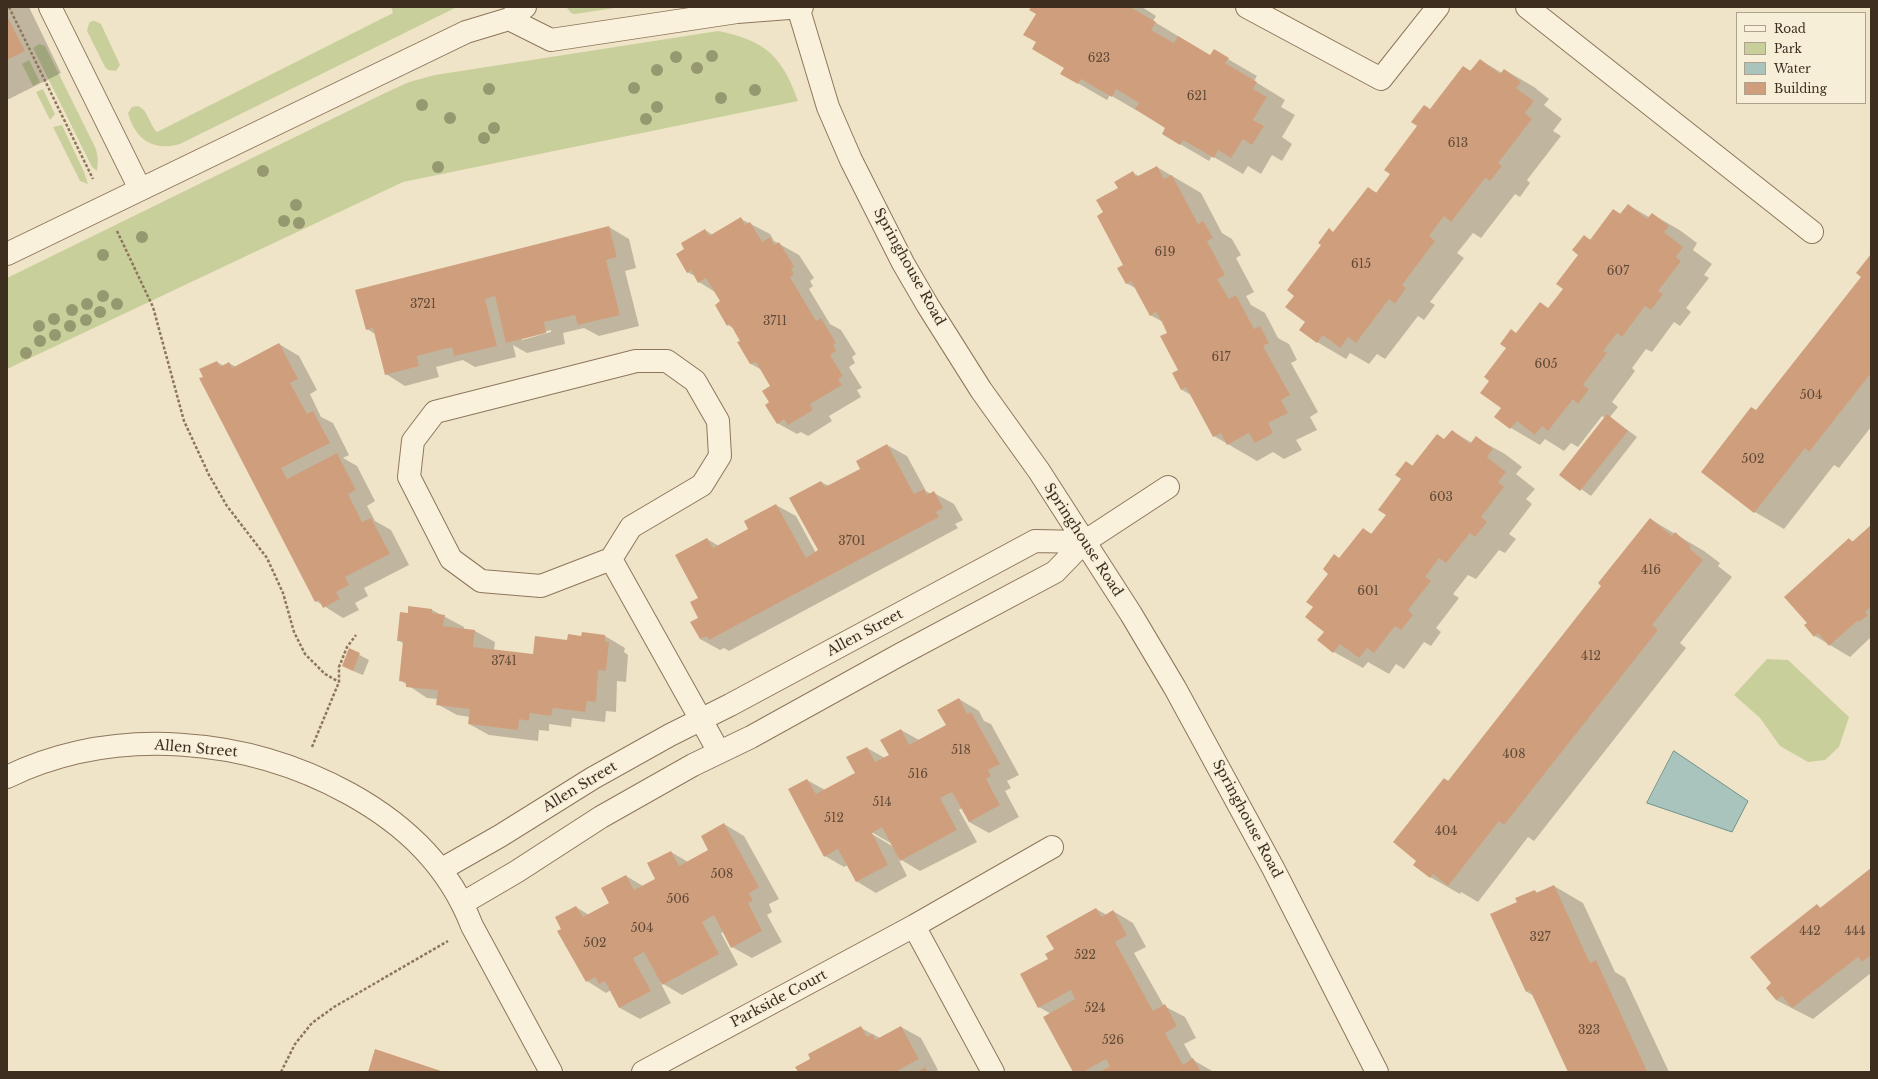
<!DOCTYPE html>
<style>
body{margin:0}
#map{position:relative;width:1878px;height:1079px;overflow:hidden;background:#f0e4c8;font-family:"Libre Baskerville",serif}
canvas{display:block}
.frame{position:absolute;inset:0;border:8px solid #3d2e20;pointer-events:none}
.legend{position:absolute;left:1736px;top:12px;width:130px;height:92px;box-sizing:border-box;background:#f7eed8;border:1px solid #ada18e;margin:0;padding:5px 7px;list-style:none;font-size:12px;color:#3d2e20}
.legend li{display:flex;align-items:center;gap:8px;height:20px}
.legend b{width:20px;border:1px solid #ada18e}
</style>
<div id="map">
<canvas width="1878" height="1079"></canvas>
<div class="frame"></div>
<ul class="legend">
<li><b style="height:5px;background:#faf1dc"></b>Road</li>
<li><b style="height:11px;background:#c9cf9b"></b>Park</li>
<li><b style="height:11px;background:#a9c4bc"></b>Water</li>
<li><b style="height:11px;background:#cf9f7d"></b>Building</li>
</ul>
</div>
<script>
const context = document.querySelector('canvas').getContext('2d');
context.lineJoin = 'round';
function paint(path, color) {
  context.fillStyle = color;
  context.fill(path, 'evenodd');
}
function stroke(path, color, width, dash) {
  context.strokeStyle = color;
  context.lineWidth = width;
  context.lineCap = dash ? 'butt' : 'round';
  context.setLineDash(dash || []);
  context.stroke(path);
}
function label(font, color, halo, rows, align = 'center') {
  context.font = font + ' "Libre Baskerville",serif';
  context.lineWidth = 3;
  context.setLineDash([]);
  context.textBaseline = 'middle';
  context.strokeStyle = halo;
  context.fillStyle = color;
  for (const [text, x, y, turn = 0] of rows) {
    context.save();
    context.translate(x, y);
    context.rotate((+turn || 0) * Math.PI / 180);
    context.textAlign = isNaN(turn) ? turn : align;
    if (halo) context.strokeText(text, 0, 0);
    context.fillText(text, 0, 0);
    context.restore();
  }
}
const green = new Path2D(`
 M391,7h66l-277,137c-27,8 -45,-5 -52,-31l4,-6 5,-1c11,2 12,19 20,26l236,-119z
 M621,7l-46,7 -4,-1 -4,-5z
 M92,21h3l6,3 19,41 -4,6 -8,-1 -3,-3 -18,-36 2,-8z
 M718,31c47,9 64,25 80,70l-395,81 -396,187v-91l378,-185 24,-11 26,-7z
 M39,44l6,2 51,103 2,11 -1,11 -5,-4 -59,-119z
 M29,60l11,22 -7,4 -11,-22z
 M43,89l12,25 -5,6 -14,-28z
 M62,125l22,47 4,12 -8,-3 -27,-54z
 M1767,659l21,1 61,57 -10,30 -14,13 -17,2 -28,-16 -20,-28 -26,-23z`);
const water = new Path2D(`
 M1674,751l74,50 -16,31 -85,-29z`);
const shadow = new Path2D(`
 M7,7h22l32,66 -54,27z
 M1032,7h110l14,9 -3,5 58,35 3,-5 43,25 -3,5 31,19 -4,7 14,8 -13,22 10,7 -10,17 -10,-6 -11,19 -13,-8 -5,8 -31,-18 -3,5 -29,-17 -13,-16 -57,-33 -3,5 -45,-26 3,-6 -28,-26v-28z
 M1480,60l22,13 3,-3 29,17 15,12 -5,6 18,14 -9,12 8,5 -34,44 3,3 -10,14 -5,-3 -34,44 -8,-5 -16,20 7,5 -34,44 5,3 -11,15 -6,-4 -33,43 -8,-5 -8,10 -19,-11 -4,6 -29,-17 -22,-47 27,-50 7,-15 5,3 34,-45 9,5 14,-19 40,-64 33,-43 7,4z
 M1157,167l44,26 21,40 10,6 9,16 -5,3 18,34 -8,4 5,9 14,8 13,25 11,6 8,16 -6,3 27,49 -8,5 7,13 -21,10 6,10 -18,9 -11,-7 -16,9 -43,-25 -23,-41 -9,-5 -9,-16 7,-4 -11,-37 -6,-11 -13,-7 -13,-26 -11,-6 -7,-94 14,-16 6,3z
 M1628,205l21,12 3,-3 29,17 16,12 -4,7 19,14 -8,11 5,3 -23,30 5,4 -11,14 -6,-4 -22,30 -6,-3 -14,19 3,3 -23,31 6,5 -8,10 27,20 -46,59 -30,-21 44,-57 -3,-2 -24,31 -7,-4 -7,8 -19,-12 -5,6 -29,-17 -16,-12 7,-8 -11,-27 26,-47 23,-31 9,6 15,-20 15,-34 5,-19 7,4 23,-30 7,4z
 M741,219l29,15 4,7 25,14 15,23 -4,3 3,5 -4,3 21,35 11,6 15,24 -4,3 3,6 -6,4 13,21 -5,2 4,7 -32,19 3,5 -24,15 -7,-4 -4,2 -20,-11 -7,-20 1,-17 -9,-16 -11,-6 -12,-21 2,-1 -8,-14 -5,-3 -7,-23 -6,-10 -16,-10 -4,-6 -8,-4 -1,-23 19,-19 8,5z
 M609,227l20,12 7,29 -11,3 14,55 -40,10 -15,-8 -21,5 2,11 -38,9 -14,-8 3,12 -41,10 -12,-7 -27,7 3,10 -34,9 -19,-12 -11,-40 -8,-5zM551,330v2l-29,8v-2z
 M1871,256v171l-32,41 -5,-3 -50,64 -29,-17 -52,-41 54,-60 106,-135z
 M279,344l20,12 18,34 -7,4 11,23 12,6 16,32 -6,3 14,8 18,35 -8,5 8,15 16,9 18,35 -45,23 4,8 -13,7 4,7 -16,8 -27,-17 -112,-224 13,-15 7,4 5,-3 7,4z
 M1452,431l20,12 4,-5 29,16 17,13 -6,7 19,15 -9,10 6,5 -23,30 7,5 -11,14 -6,-3 -23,29 -8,-4 -15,19 6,4 -23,30 5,4 -10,14 -7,-4 -20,27 -8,-5 -7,10 -21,-12 -5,6 -29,-16 -15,-12 6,-8 -11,-25 26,-48 23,-30 9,5 15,-19 16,-36 3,-17 7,4 32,-26z
 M887,445l20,11 19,35 5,3 3,-1 20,11 9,16 -8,4 3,4 -229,123 -5,-3 -4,2 -20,-11 -1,-41 8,-59 12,7 30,-16 27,-25 20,11 20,37 3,-2 2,-69 8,4 32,-17z
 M1650,519l54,32 16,12 -2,3 14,11 -52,66 6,5 -152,193 -6,-4 -50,65 -17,-10 -1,2 -30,-17 -13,-16 27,-82 5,2 154,-195z
 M1871,527v110l-21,20 -35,-21 -7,-13 41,-84 5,3z
 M409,607l23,3 32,17v3l11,1 20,11 -1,8 40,5 34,-14 14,-4 1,-3 22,2 20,12 -1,4 4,3 -2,27 -9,-1 -1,31 -10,-1 -1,11 -33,-4 -1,9 -22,-3v7l-10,-1 -1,11 -49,-6 -20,-11 1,-7 -13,-2 -20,-11 1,-5 -11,-1 -27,-18 4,-36 -6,-4 10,-25z
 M350,650l19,10 -6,15 -10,-4z
 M959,699l20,12 5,10 7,3 28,51 -12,6 4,7 -6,3 14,26 -30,16 -20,-11 -7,-14 -3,2 18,32 -57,29 -22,-13 9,18 -31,17 -20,-12 -8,-16 -4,2 -19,-11 -18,-76 18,10 31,-17 11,-25 18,10 5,-2 11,-26 18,10 28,-15zM868,830l24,14v2l-25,-15z
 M724,824l20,12 35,63 -10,5 3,8 -5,3 15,27 -30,16 -20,-11 -8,-15 -3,1 17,32 -56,30 -22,-13 11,21 -31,16 -20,-11 -9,-18 -5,3 -19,-12 -11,-74 13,8 21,-11 16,-28 17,10 13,-7 15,-27 17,10 22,-12z
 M1871,869v104l-58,46 -37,-19 -3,-16 44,-79 4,3z
 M1554,886l29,17 32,69 10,6 44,94h-100l-35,-76 -7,-4 -9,-90 17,-11 3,2z
 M1096,909l11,6 6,-4 20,12 13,24 -12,6 30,53 21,11 11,21 -12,6 9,16 21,12h-139l-24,-58 -12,-7 10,-48 6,-9z
 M901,1027l20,11 17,32 -3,2h-136l12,-12 50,-32 19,10z`);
const building = new Path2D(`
 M1031,7h99l26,15 -5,8 23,13 4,-7 32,19 4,-6 15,9 -4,5 32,19 -4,7 14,8 -14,23 11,6 -12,19 -9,-6 -12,19 -13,-8 -4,8 -31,-18 -3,5 -18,-11 3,-6 -30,-19 4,-6 -23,-14 -4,8 -31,-18 -3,5 -18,-10 4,-6 -32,-19 4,-7 -13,-7 13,-21 -7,-4z
 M7,16l18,35 -18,9z
 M1480,59l20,15 4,-5 17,13 -5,6 18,13 -9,12 7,6 -34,44 4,3 -12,15 -5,-3 -34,44 -7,-6 -15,20 6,5 -33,44 4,3 -11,16 -6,-5 -33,44 -8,-6 -8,11 -17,-13 -6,8 -18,-13 6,-8 -20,-15 9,-11 -7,-6 34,-45 -3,-2 11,-15 4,4 35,-45 8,6 14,-19 -6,-4 33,-44 -6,-4 13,-17 6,4 33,-43 7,5z
 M1157,166l7,13 8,-4 26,49 5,-3 10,17 -6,3 18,34 -8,4 12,20 7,-4 18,34 6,-3 9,17 -6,3 27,49 -9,5 7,13 -20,10 5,10 -18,10 -6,-10 -22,12 -6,-12 -8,4 -27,-50 -5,3 -9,-17 6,-3 -18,-34 7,-3 -5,-11 -6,-10 -6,4 -19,-35 -5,3 -9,-16 6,-3 -26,-49 6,-4 -7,-12 22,-12 -4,-6 19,-11 3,6z
 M1628,204l19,15 5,-6 17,13 -5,6 19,15 -7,10 5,4 -23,30 5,3 -12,16 -6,-4 -23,31 -5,-4 -14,18 4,2 -24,32 6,4 -11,15 -5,-5 -25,32 -6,-5 -7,9 -18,-14 -7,8 -16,-12 7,-9 -21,-15 9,-12 -5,-4 22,-29 -6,-4 11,-15 5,4 24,-31 8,6 15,-19 -7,-5 22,-29 -6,-5 12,-15 6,5 23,-31 7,5z
 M741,217l4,8 5,-3 12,20 8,-5 4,8 5,-3 15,24 -3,3 3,5 -4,3 26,44 5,-3 15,25 -3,2 3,6 -6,4 13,21 -5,3 4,6 -32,19 3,6 -25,15 -4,-6 -7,5 -12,-19 4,-3 -7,-11 8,-5 -14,-24 -6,2 -13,-22 3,-1 -8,-14 -3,-3 -2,2 -12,-21 5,-4 -14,-23 -8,5 -7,-13 -4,3 -11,-19 8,-5 -3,-6 24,-14 4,7z
 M609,226l8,31 -11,3 14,55 -42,10 -3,-10 -31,7 2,11 -40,10 -11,-47 -10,3 12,47 -43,10 -2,-9 -35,9 2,10 -34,9 -12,-47 -7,2 -11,-40z
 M1871,254v119l-62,79 -4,-4 -51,65 -53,-41 50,-65 5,3 105,-133 -5,-4z
 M279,343l19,36 -8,4 17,31 6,-3 17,32 -49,25 6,11 50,-26 19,37 -8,4 14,28 9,-4 19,36 -45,23 4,8 -13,7 4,7 -17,9 -4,-8 -4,2 -116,-224 4,-1 -4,-8 18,-8 3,6 9,-5 3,6z
 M1607,414l21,17 -48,60 -21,-16z
 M1452,430l18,14 6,-8 17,13 -6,8 19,15 -8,10 6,5 -23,30 6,5 -12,15 -5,-4 -24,30 -7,-5 -14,19 6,4 -23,29 5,5 -12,15 -6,-4 -21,27 -7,-5 -8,10 -19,-14 -7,9 -16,-13 7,-8 -19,-15 8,-10 -7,-5 22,-28 -5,-5 11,-15 5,4 24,-30 8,6 15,-19 -8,-5 23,-31 -6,-4 11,-14 6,5 25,-32 7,5z
 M887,444l27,50 10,-5 3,6 7,-4 9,17 -7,4 3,5 -230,123 -2,-4 -7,3 -10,-17 8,-4 -8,-16 8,-4 -23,-43 32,-17 6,10 35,-19 -4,-8 32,-17 30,54 12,-8 -29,-52 32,-17 4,6 35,-18 -4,-8z
 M1650,518l22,18 3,-4 16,14 -2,2 14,12 -51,65 6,5 -154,195 -5,-4 -51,65 -15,-12 -3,4 -17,-13 3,-4 -23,-19 51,-64 4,3 153,-195 -3,-3z
 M1871,525v82l-6,5 3,3 -9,7 -1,-2 -29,26 -11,-13 -4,4 -10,-12 3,-2 -23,-26 65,-59 3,4z
 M408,606l24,3v4l13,2 -2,11 32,4 -2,17 60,7 2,-18 32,4 1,-6 13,2 1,-4 23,3v7h4l-3,29 -8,-1 -2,32 -9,-1 -2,11 -32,-4 -2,8 -21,-3 -1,8 -10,-2 -1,11 -50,-6 2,-15 -34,-4 2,-15 -32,-3v-5l-7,-1 4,-40h-6l3,-29 8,1z
 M349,648l11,5 -7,18 -11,-5z
 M959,698l8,16 4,-2 29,52 -12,6 3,6 -5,3 14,26 -31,17 -17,-30 -12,6 17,32 -57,31 -18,-34 -10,6 16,32 -32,17 -18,-33 -14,8 -36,-68 19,-10 9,15 39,-21 -9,-16 21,-10 8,15 14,-7 -9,-15 21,-11 8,16 37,-20 -9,-15z
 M724,823l35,64 -10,6 4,8 -5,2 14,28 -31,17 -17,-33 -12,7 17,32 -57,31 -18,-33 -11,6 18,33 -32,17 -14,-27 -6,3 -4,-7 -9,5 -29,-51 4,-2 -6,-12 21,-11 7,11 26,-14 -8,-15 25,-13 8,15 21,-11 -8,-16 24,-12 8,15 29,-16 -7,-14z
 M1871,868v87l-9,7 -4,-5 -66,51 -10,-12 -6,4 -10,-12 5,-5 -21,-26 67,-53 3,4z
 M1554,885l36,78 6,-3 51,111 -79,1 -38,-82 -4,2 -36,-78 27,-12 -2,-4 20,-8 1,3z
 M1096,908l6,9 11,-7 14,25 -12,7 10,18 28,51 12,-7 12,22 -12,7 18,32 10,-7 8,14h-101l10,-6 -4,-7 -23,13h-10l-30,-55 32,-18 -4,-9 -33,18 -18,-34 28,-15 -3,-5 9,-5 -8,-13z
 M861,1026l6,11 6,-3 2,6 26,-14 18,33 -24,13h-97l-3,-5 15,-8 -2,-5z
 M375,1049l69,23h-76z
 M925,1067l3,5h-11z`);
const path = new Path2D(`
 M9,7l84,172
 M117,231l36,76 31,114 25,54 18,31 40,52 16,35 11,39 11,22 20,20 14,8
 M312,747l27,-65v-15l8,-20 9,-12
 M281,1072l14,-28 17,-21 22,-16 114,-66`);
const minor = new Path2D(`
 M50,7l90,182
 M798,7l30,100 23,53 52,103 25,43 53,84 58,81 92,143 44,74 98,180 104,204
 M1247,7l134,72 57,-72
 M1527,7l285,225
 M509,19l42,21 186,-28 65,-5
 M7,254l459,-222 43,-13 16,-12
 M611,559l-70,27 -60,-5 -30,-22 -42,-82 4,-36 22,-29 201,-51h31l28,20 23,40 2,35 -18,29 -71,42 -20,32 108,193
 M7,777c108,-52 240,-40 343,17 56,31 99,72 122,132l79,146
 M442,869l58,-33 93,-58 77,-43 60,-30 305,-164 49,1
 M463,903l53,-31 85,-55 92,-52 58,-28 150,-83 154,-82 29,-30 84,-55
 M914,926l79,146
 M643,1072l271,-146 138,-79`);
const trees = [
 [712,56],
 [676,57],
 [697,68],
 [657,70],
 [634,88],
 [489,89],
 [755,90],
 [721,98],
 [422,105],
 [657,107],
 [450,118],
 [646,119],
 [494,128],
 [484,138],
 [438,167],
 [263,171],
 [296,205],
 [284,221],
 [299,223],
 [142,237],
 [103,255],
 [103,296],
 [87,304],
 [117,304],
 [72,310],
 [100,312],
 [54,319],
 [86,320],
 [39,326],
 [70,326],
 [55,335],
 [40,341],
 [26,353]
];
const numberNames = [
 ["623",1099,59],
 ["621",1197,97],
 ["613",1458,144],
 ["619",1165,253],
 ["615",1361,265],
 ["607",1618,272],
 ["3721",423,305],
 ["3711",775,322],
 ["617",1221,358],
 ["605",1546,365],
 ["504",1811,396],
 ["502",1753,460],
 ["603",1441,498],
 ["3701",852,542],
 ["416",1651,571],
 ["601",1368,592],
 ["412",1591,657],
 ["3741",504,662],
 ["518",961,751],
 ["408",1514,755],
 ["516",918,775],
 ["514",882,803],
 ["512",834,819],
 ["404",1446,832],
 ["508",722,875],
 ["506",678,900],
 ["504",642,929],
 ["442",1810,932],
 ["444",1855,932],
 ["327",1540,938],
 ["502",595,944],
 ["522",1085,956],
 ["524",1095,1009],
 ["323",1589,1031],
 ["526",1113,1041]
];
const streetNames = [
 ["Springhouse Road",909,267,61],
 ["Springhouse Road",1083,540,57],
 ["Allen Street",865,633,-28],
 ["Allen Street",196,749,5],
 ["Allen Street",580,787,-31],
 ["Springhouse Road",1247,819,62],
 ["Parkside Court",779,999,-28]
];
paint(green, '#c9cf9b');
paint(water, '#a9c4bc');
stroke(water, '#6f938a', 1);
paint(shadow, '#0003');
paint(building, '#cf9f7d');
stroke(minor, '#8d765c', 24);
stroke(path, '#8d765c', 2.5, [3, 2]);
stroke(minor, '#faf1dc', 22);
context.fillStyle = '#96986f';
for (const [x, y] of trees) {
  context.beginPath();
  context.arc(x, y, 6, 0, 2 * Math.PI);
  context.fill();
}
label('12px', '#624a37', null, numberNames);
label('14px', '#3d2e20', '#f7eed8', streetNames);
</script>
